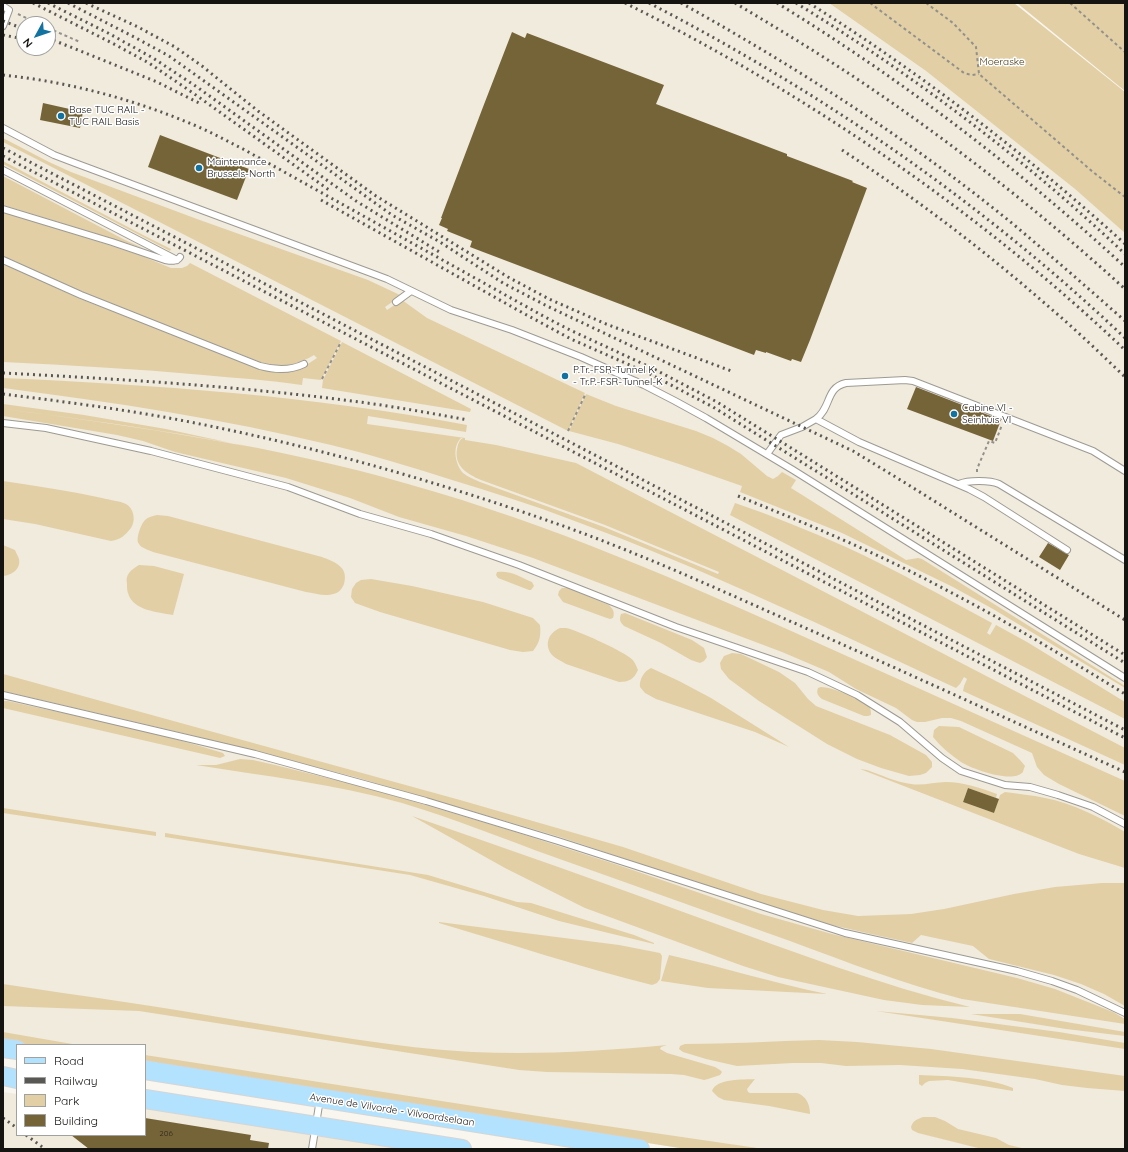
<!DOCTYPE html>
<style>
body{margin:0}
#map{position:relative;width:1128px;height:1152px;overflow:hidden;background:#f9f6ef;font-family:Quicksand,sans-serif}
canvas{display:block}
.frame{position:absolute;inset:0;border:4px solid #151411;pointer-events:none}
.legend{position:absolute;left:16px;top:1044px;width:130px;height:92px;box-sizing:border-box;background:#fff;border:1px solid #a1a1a0;margin:0;padding:5px 7px;list-style:none;font-size:12px;color:#151411}
.legend li{display:flex;align-items:center;gap:8px;height:20px}
.legend b{width:20px;border:1px solid #a1a1a0}
.north{position:absolute;left:16px;top:16px;width:40px;height:40px;box-sizing:border-box;background:#fff;border:1px solid #a1a1a0;border-radius:50%;rotate:230deg;font-size:11px;font-weight:700;line-height:16px;text-align:center;color:#151411}
.north::after{content:'';display:block;margin:auto;width:14px;height:18px;background:#1272a0;clip-path:polygon(50% 0,100% 100%,50% 72%,0 100%)}
</style>
<div id="map">
<canvas width="1128" height="1152"></canvas>
<div class="frame"></div>
<ul class="legend">
<li><b style="height:5px;background:#b3e2fe"></b>Road</li>
<li><b style="height:5px;background:#5a5854"></b>Railway</li>
<li><b style="height:11px;background:#e2cfa5"></b>Park</li>
<li><b style="height:11px;background:#766439"></b>Building</li>
</ul>
<div class="north">N</div>
</div>
<script>
const context = document.querySelector('canvas').getContext('2d');
context.lineJoin = 'round';
function paint(path, color) {
  context.fillStyle = color;
  context.fill(path, 'evenodd');
}
function stroke(path, color, width, dash) {
  context.strokeStyle = color;
  context.lineWidth = width;
  context.lineCap = dash ? 'butt' : 'round';
  context.setLineDash(dash || []);
  context.stroke(path);
}
function label(font, color, halo, rows, align = 'center') {
  context.font = font + ' Quicksand,sans-serif';
  context.lineWidth = 3;
  context.setLineDash([]);
  context.textBaseline = 'middle';
  context.strokeStyle = halo;
  context.fillStyle = color;
  for (const [text, x, y, turn = 0] of rows) {
    context.save();
    context.translate(x, y);
    context.rotate((+turn || 0) * Math.PI / 180);
    context.textAlign = isNaN(turn) ? turn : align;
    if (halo) context.strokeText(text, 0, 0);
    context.fillText(text, 0, 0);
    context.restore();
  }
}
const built = new Path2D(`
 M3,3h826l97,68 168,133 31,28v917h-439l-541,-85v-19h-117l-25,-4zM24,24h24v24h-24z
 M3,1092l14,2v41h128v-27l280,41h-422z`);
const green = new Path2D(`
 M829,3h185l111,89v141l-50,-44 -149,-118z
 M1017,3h108v88z
 M3,138l46,24 22,10 126,47 171,61 32,15 -2,3 -13,9 2,3 15,-10 25,18 158,75 -17,38 -565,-289z
 M3,161l142,75 26,13 -1,2 -167,-87z
 M3,176l122,64 18,8 -140,-43z
 M3,212l106,33 33,11 29,12h11l5,-2 3,-3 151,78 -20,39 -18,-2 -1,7c-33,-5 -66,-7 -99,-10 -67,-6 -133,-10 -200,-13v-99l75,35 182,71c24,7 37,3 57,-11l-3,-3c-18,11 -34,13 -54,7 -86,-34 -174,-66 -257,-106z
 M342,342l129,67 -1,3 -148,-24 1,-8z
 M3,378c155,7 311,18 464,47l-1,7 -98,-16 -1,8 98,14h-1h1v2l31,5 80,18 549,285v17l-162,-74 1,-5 3,-7 -3,-2 -4,7 -4,4c-127,-59 -253,-120 -384,-168 -39,-15 -80,-28 -120,-40 -40,-13 -80,-25 -121,-35 -108,-26 -218,-43 -328,-57zM461,438h2c-4,2 -5,6 -6,11 -3,17 10,25 24,31l124,45 114,47 -1,2 -114,-47 -124,-45c-6,-3 -12,-5 -17,-9 -8,-9 -11,-26 -2,-35z
 M586,394l30,12 80,25 17,7 15,8 13,8 26,22 6,3 5,-3 4,-4 14,8 -5,8 115,72 12,-2 4,1 203,127v2l-132,-79 -40,-22 -111,-54 -102,-41 2,-6 -63,-22 -61,-20 -49,-13z
 M3,404l81,11 82,14 79,17c-80,-15 -161,-27 -242,-37z
 M3,409c135,17 274,37 405,75 143,40 277,99 412,160 102,46 203,91 305,137v35l-66,-32 -15,-9 -7,-8 -5,-14 -71,-32 -10,-3h-9l-17,4h-8l-5,-2 -16,-12 -40,-19 -27,-17 -47,-20 -249,-94 -67,-22 -67,-19 -49,-19 -64,-20 -111,-26 -32,-11 -26,-6 -114,-19z
 M3,481c33,5 67,10 99,17 7,2 18,3 24,6 8,4 10,17 5,24 -7,8 -9,11 -20,13l-76,-17 -32,-5z
 M735,503c38,13 75,28 111,44 50,23 98,50 146,76l-5,10 3,2 6,-10 31,17 98,60v17l-395,-204z
 M157,515l11,1 154,41c12,5 27,9 22,27 -2,5 -5,9 -11,10 -8,3 -19,-1 -27,-2l-153,-40c-4,-2 -12,-4 -14,-8 -4,-4 2,-20 6,-24 3,-3 8,-4 12,-5z
 M3,545l12,5c1,3 3,6 4,9 2,10 -7,16 -16,17z
 M139,565l15,1 30,8 -11,41c-15,-3 -40,-4 -45,-22 -1,-2 -1,-6 -1,-9 -2,-10 4,-14 12,-19z
 M497,572c13,-2 24,5 35,10l2,4 -3,4h-2l-31,-12 -2,-3z
 M371,579l41,7 71,16 50,16 7,7c1,11 0,17 -7,26l-10,1 -13,-2 -130,-38 -25,-9 -4,-6 1,-8 4,-6 5,-3z
 M562,588h6l41,17c4,4 6,7 4,13l-3,1 -6,-2 -41,-15 -5,-7 1,-4z
 M625,613l67,27 12,8 3,9 -3,4 -4,2 -9,-3 -30,-17 -37,-17c-4,-4 -5,-6 -3,-12z
 M560,628c2,0 4,0 6,0 11,2 54,22 63,29 5,3 7,8 9,13 -4,9 -9,12 -19,12l-53,-18c-4,-3 -10,-5 -14,-9 -8,-10 -4,-22 8,-27z
 M732,653l9,1 38,18 16,11 13,16 8,7 74,29 36,20 6,7v5l-6,6 -6,2 -11,1 -28,-8 -24,-9 -30,-15 -68,-43 -30,-22 -8,-10 -1,-6 4,-7z
 M651,668l28,13 32,17 78,49 -34,-15 -99,-33 -11,-6 -5,-6c-1,-7 4,-16 11,-19z
 M3,674l457,126 163,47 138,47 62,16 35,6 53,-2 33,-5 70,-15 41,-7 47,-4h23v123l-21,-12 -23,-10 -27,-9 -65,-16 -16,-13 -52,-11 -9,8 -41,-9 -57,-13 -99,-32 -155,-52 -205,-60 -164,-42 -188,-44z
 M821,687c10,0 40,11 48,19 2,3 2,6 2,9l-3,1h-4l-42,-17c-4,-3 -6,-6 -4,-11z
 M3,701h5c72,16 145,30 215,52l2,3 -5,2 -4,-1 -213,-49z
 M939,726l20,1 54,26 7,7 5,6c-1,2 -2,5 -2,6 -10,12 -51,-3 -62,-10 -10,-7 -20,-15 -28,-25l1,-7z
 M240,759l13,1 22,5 93,23 138,41 112,36 143,49 71,20 185,44 38,11 58,23 12,7v5l-163,-25c-59,-15 -115,-37 -172,-58 -79,-28 -157,-56 -236,-84 -50,-18 -101,-39 -152,-54 -68,-19 -137,-27 -206,-38h20z
 M860,769l7,1c14,5 29,12 44,14 12,2 23,-2 35,-2 17,0 34,6 51,12l-1,4 -28,-10 -5,14 31,11 6,-18 5,-3c13,2 27,3 40,6 27,5 57,20 80,34v36l-46,-14z
 M3,808l153,24v4l-153,-23z
 M412,816c99,34 198,69 296,105 87,31 172,64 262,86l-48,-2 -38,-5 -106,-23 -35,-11 -158,-58 -80,-40z
 M165,833l263,42 89,27 14,1 103,32 20,8v1l-95,-23 -75,-25 -74,-21 -245,-38z
 M439,922l180,23 41,8 2,3 -2,23 -3,4 -5,2c-72,-18 -142,-41 -213,-62z
 M669,955c53,12 105,28 158,39l-119,-6 -47,-7z
 M3,984c80,12 160,23 239,37 75,12 154,27 230,31 65,3 130,-1 195,-7l-6,2 -1,2 7,4 48,14 5,3 2,2 -2,3 -12,4 -4,1 -20,-5 -13,-1 -124,-2 -28,-2 -380,-59 -136,-5z
 M876,1011l76,7 107,14 66,11v6z
 M971,1014h49l105,18v4l-59,-7z
 M3,1032l75,13h-50l-25,-4z
 M819,1040l38,2 74,7 194,27v15l-38,-3 -25,-3 -27,-6 -73,-10 -62,-4 -54,1 -25,-3h-28l-56,3 -31,-7 -23,-7 -4,-3 1,-3 5,-2c45,0 89,-3 134,-4z
 M145,1055l393,61 226,33h-78l-541,-85z
 M919,1075c30,1 67,2 94,13v3l-65,-11 -19,1 -4,2 -3,3 -3,-2z
 M755,1079l-8,10 1,3 2,1h47c9,3 13,11 13,21l-41,-8 -45,-6 -6,-3 -6,-6c4,-13 32,-11 43,-12z
 M923,1117h12l10,4 13,8 38,9 13,7 17,4h-44l-64,-16 -6,-3 -1,-3c2,-7 7,-8 12,-10z`);
const building = new Path2D(`
 M512,32l13,6 2,-5 137,52 -8,19 131,50v2l66,25 -1,1 15,6 -57,152 -9,22 -9,-3 -1,2 -25,-9v1l-10,-3 -2,5 -284,-108 2,-6 -25,-10 1,-2 -9,-4 3,-7h-1l42,-111z
 M43,103l40,9 -3,16 -40,-8z
 M160,135l89,34 -12,31 -89,-33z
 M916,387l85,33 -8,21 -86,-32z
 M1048,543l21,12 -9,15 -21,-13z
 M968,788l31,11 -5,14 -31,-11z
 M145,1118l106,17 -1,5 19,3 -1,6h-179l-18,-14h74z`);
const path = new Path2D(`
 M870,3l94,70 8,2 7,-1
 M926,3l27,20 23,24 3,27 114,98 32,25
 M1070,3l55,49
 M18,14l21,10
 M48,28l32,14
 M322,379l18,-35
 M568,431l18,-38
 M977,472v-3l12,-28 6,2 7,-18`);
const lane = new Path2D(`
 M3,6l6,4 -6,16
 M3,128l51,27 21,8 296,110 16,6 64,31 61,20 69,27 63,28 31,16 31,17 87,52 332,208
 M3,170l174,90
 M3,209l109,33 53,18c6,1 12,2 15,-3
 M3,260l78,35 179,71c15,4 30,5 44,-2
 M396,302l15,-11
 M816,419c16,-12 9,-31 30,-36l59,-3 8,1 180,70 32,20
 M3,423l43,5 105,23 137,36 72,27 71,20 88,31 157,62 132,45 49,23 43,27 42,36 19,13 44,14 25,2 28,8 35,12 32,17
 M767,454l14,-19 21,-8 14,-8 43,23 110,47 15,8 83,53
 M959,484c9,-4 31,-4 40,0l126,76
 M3,695l252,59 171,47 132,40 287,92 172,38 35,10 25,9 48,23
 M312,1149l8,-50`);
const primary = new Path2D(`
 M3,1048l14,2
 M145,1070l495,79
 M3,1076l14,3
 M145,1099l317,50`);
const rail = new Path2D(`
 M33,3l79,40 37,20 44,30 136,97
 M48,3l60,30 45,25 44,29 159,114 85,52
 M68,3l68,35 33,18 223,159 48,27 63,41 44,23 306,145 54,33 218,136
 M86,3l52,24 37,20 27,19 56,45 118,85 132,81 41,22 57,25 128,48
 M625,3c179,89 355,209 500,347
 M649,3c174,90 334,200 476,335
 M681,3c117,65 229,137 332,221 38,32 75,64 112,97
 M735,3c45,27 90,54 134,84 90,61 176,129 256,202
 M777,3c124,76 241,165 348,264
 M796,3c117,72 229,156 329,251
 M809,3c113,71 218,152 316,241
 M3,21l21,8
 M3,35l21,4
 M48,38l109,44 42,21
 M3,75c66,7 130,24 191,50 17,7 33,16 49,24l302,168 25,13 82,38 65,34 408,253
 M3,148l1122,582
 M842,150c72,47 142,100 207,157 26,22 51,46 76,70
 M3,156l1122,582
 M321,200l202,113 48,26 79,35 63,33 412,256
 M3,373c117,6 233,13 349,28 39,5 78,12 116,19
 M3,394c55,7 111,14 166,24 135,25 268,63 397,109 77,28 152,62 226,95 111,49 222,100 333,150
 M738,496c72,29 144,59 212,96 60,31 118,67 175,102
 M3,1118l14,10
 M26,1135l19,14`);
const markers = [
 [61,116,4,"#1272a0"],
 [199,168,4,"#1272a0"],
 [565,376,4,"#1272a0"],
 [954,414,4,"#1272a0"]
];
const numberNames = [
 ["206",166,1134]
];
const parkNames = [
 ["Moeraske",1002,62]
];
const poiNames = [
 ["Base TUC RAIL -",69,110],
 ["TUC RAIL Basis",69,122],
 ["Maintenance",207,162],
 ["Brussels-North",207,174],
 ["P.Tr.-FSR-Tunnel K",573,370],
 ["- Tr.P.-FSR-Tunnel-K",573,382],
 ["Cabine VI -",962,408],
 ["Seinhuis VI",962,420]
];
const streetNames = [
 ["Avenue de Vilvorde - Vilvoordselaan",392,1110,9]
];
paint(built, '#f1ebdd');
paint(green, '#e2cfa5');
paint(building, '#766439');
stroke(lane, '#9c9a93', 8);
stroke(primary, '#d5d5d4', 20);
stroke(path, '#92908b', 2, [3, 3]);
stroke(lane, '#fff', 6);
stroke(primary, '#b3e2fe', 18);
stroke(rail, '#5a5854', 3, [2, 4]);
for (const [x, y, r, color] of markers) {
  const dot = new Path2D();
  dot.arc(x, y, r, 0, 2 * Math.PI);
  context.fillStyle = color;
  context.fill(dot);
  stroke(dot, '#fff', 1.5);
}
label('8px', '#2d281b', null, numberNames);
label('10px', '#44350f', '#fff', parkNames);
label('10px', '#151411', '#fff', poiNames, 'left');
label('10px', '#151411', '#fff', streetNames);
</script>
